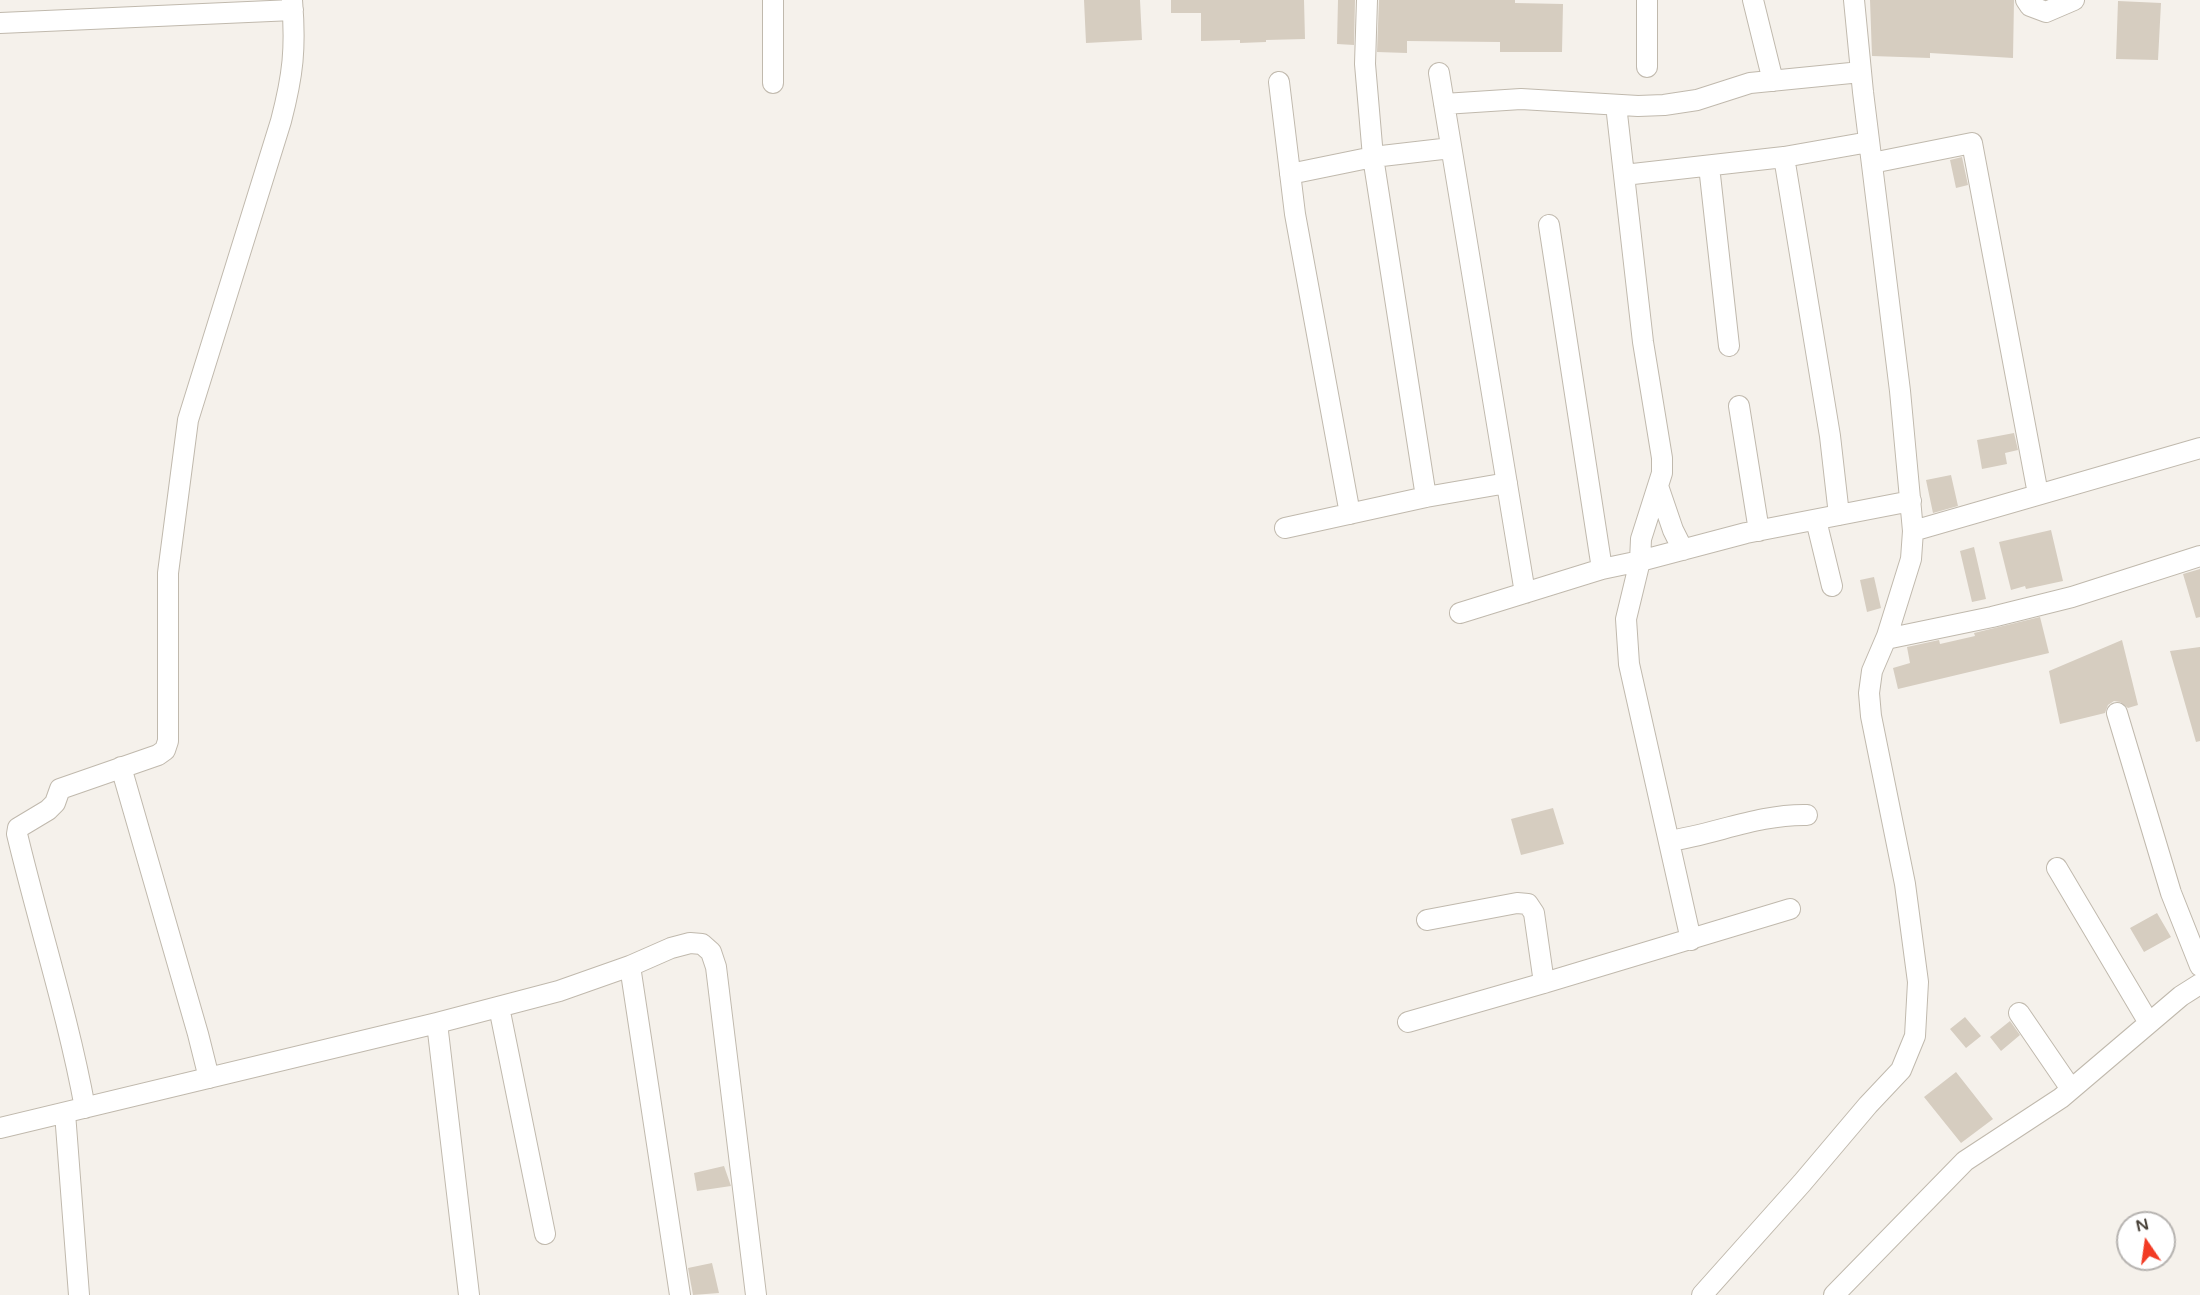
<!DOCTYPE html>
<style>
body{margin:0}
#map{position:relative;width:2200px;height:1295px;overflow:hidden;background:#f5f1eb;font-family:"Varela Round",sans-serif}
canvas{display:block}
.north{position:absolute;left:2116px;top:1211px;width:60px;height:60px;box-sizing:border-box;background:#fff;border:2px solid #b6b3b0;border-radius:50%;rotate:347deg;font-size:16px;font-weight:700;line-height:24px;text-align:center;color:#494239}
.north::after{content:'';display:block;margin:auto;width:21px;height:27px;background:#f23b24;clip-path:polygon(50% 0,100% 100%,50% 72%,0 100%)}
</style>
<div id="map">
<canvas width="2200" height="1295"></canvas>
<div class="north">N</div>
</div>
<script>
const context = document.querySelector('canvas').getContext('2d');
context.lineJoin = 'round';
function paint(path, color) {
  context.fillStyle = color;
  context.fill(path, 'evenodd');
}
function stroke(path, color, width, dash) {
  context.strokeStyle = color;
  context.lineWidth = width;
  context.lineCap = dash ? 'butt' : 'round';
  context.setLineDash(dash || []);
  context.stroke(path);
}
const building = new Path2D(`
 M1084,0h56l2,40 -56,3z
 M1171,0h133l1,39 -39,1v2l-26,1v-3l-39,1v-28h-30z
 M1338,0h17l-1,45 -17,-1z
 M1379,0h136v3l48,1 -1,48h-62v-10l-93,-1v12l-30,-1z
 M1870,0h144l-1,58 -83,-5v5l-58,-2z
 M2118,1l43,2 -3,57 -42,-1z
 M1962,157l6,28 -12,3 -6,-28z
 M2014,433l4,17 -13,3 2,11 -25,5 -5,-29z
 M1951,475l7,31 -25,7 -7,-33z
 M2051,530l12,51 -37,8 -1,-3 -14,4 -12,-48z
 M1974,547l12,52 -14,3 -12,-51z
 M2200,569v48l-4,1 -13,-44z
 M1874,577l7,31 -14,4 -7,-32z
 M2040,617l9,36 -151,36 -5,-21 17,-5 -3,-16 32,-7 1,4 35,-8 -1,-3z
 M2122,640l16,65 -10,3 -8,-6 -6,-1 -6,4 -3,8 -45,11 -11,-53z
 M2200,647v94l-4,1 -26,-91z
 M1553,808l11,36 -43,11 -10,-36z
 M2157,913l14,24 -27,15 -14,-24z
 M1965,1017l16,19 -15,12 -16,-19z
 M2010,1021l10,14 -19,16 -11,-14z
 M1956,1072l37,47 -32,24 -37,-46z
 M724,1166l7,20 -34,5 -3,-18z
 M712,1263l7,30 -26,2 -5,-27z`);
const street = new Path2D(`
 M773,0v83
 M1367,0l-2,64 8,93 53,340
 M1647,0v67
 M1753,0l20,81
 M2026,0l4,6 16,6 28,-12
 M0,23l293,-13
 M1439,73l86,520
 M1279,82l16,132 55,300
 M1444,104l77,-5 117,7 26,-1 33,-5 53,-17 111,-11
 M1616,105l27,237 19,116v15l-21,66 -1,22 -14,58 3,45 62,276
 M1784,157l46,279 9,79
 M1872,163l100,-20 66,351
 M1709,166l20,180
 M1290,174l83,-17 78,-9
 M1624,175l160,-18 85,-15
 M1549,225l53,344
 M1739,406l20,125
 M1658,486l15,44 10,20
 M1816,520l16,66
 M1285,528l141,-31 81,-14
 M1913,531l287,-83
 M1460,613l142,-44 38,-8 106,-28 165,-32
 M1886,639l106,-22 80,-20 128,-41
 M2117,713l54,180 29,73
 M121,767l77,267 11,44
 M1669,841c47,-7 90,-27 138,-26
 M2057,868l92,155
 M1427,920l90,-17 11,1 6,9 10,70
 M630,966l50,329
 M499,1007l46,227
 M2019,1013l52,76
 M1408,1022l136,-39 246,-74
 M437,1023l32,272
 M85,1108c-17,-93 -46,-182 -68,-274l1,-6 30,-18 7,-7 5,-14 98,-34 7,-5 3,-9v-168l20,-153 93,-299c12,-46 15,-73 11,-121
 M65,1113l14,182
 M0,1128l437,-105 122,-32 71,-25 41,-18 19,-5 12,1 9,8 5,15 40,328
 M1702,1295l100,-112 66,-78 33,-35 14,-34 3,-54 -13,-98 -34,-168 -2,-23 3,-22 15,-35 24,-77 2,-28 -13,-140 -37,-299 -9,-92
 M1834,1295l131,-134 96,-63 120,-102 19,-12`);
paint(building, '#d6cdc0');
stroke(street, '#c0b9ad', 22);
stroke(street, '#fff', 20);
</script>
